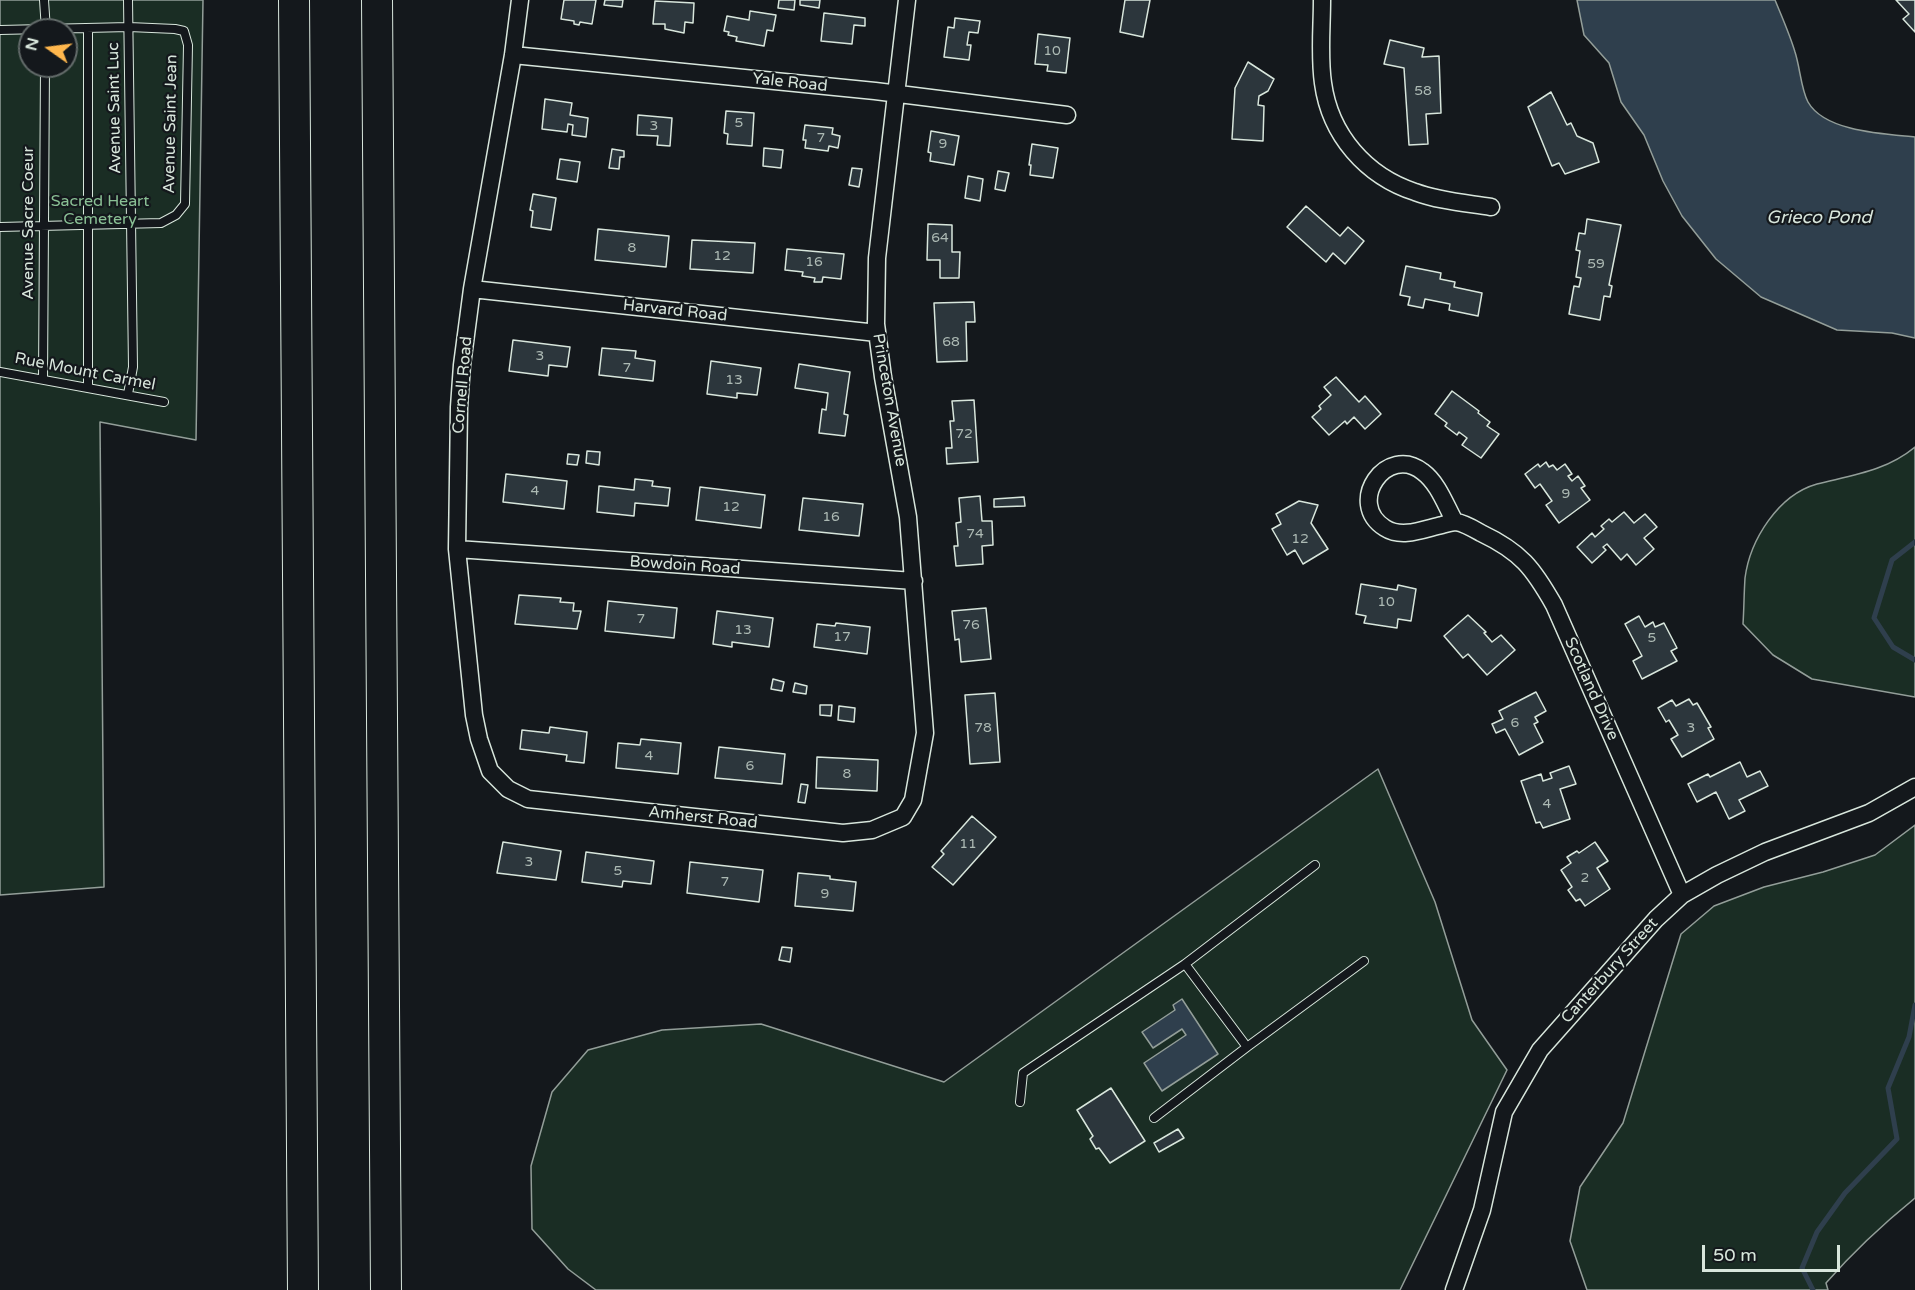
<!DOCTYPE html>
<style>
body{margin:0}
#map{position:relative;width:1915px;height:1290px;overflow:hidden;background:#14181c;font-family:"Varela Round",sans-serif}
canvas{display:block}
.north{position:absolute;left:18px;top:18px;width:60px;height:60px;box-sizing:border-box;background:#14181c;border:2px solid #626a69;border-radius:50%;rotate:284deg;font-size:16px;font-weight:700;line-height:24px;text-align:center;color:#d8e6dc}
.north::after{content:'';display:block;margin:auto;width:21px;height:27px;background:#ffb74d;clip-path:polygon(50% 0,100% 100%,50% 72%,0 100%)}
.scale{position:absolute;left:1702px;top:1245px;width:138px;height:27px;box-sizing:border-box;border:3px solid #d8e6dc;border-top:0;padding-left:8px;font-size:18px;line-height:21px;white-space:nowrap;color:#d8e6dc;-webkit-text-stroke:4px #14181c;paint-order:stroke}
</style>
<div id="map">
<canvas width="1915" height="1290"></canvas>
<div class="north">N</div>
<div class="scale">50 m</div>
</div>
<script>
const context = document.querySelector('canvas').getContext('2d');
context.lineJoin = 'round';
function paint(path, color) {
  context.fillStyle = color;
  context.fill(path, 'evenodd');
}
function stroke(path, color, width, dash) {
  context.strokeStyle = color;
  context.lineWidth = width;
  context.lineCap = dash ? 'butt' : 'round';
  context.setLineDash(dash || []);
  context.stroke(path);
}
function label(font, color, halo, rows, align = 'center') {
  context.font = font + ' "Varela Round",sans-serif';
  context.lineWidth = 4.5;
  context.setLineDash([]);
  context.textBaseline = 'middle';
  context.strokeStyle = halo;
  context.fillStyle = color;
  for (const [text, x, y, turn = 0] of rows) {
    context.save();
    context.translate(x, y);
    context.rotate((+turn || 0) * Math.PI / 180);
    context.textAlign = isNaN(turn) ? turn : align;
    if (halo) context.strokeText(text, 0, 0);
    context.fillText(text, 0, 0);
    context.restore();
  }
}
const green = new Path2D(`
 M0,0h203l-7,440 -96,-18 4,465 -104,8zM30,30h36v36h-36z
 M1915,447v250l-103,-18 -39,-24 -30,-31c1,-15 1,-31 2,-46 5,-38 33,-83 72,-94 36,-9 69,-13 98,-37z
 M1378,769l57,133 37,118 35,50 -107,220h-804l-28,-21 -36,-40 -1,-63 21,-74 36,-42 74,-20 99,-6 183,58z
 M1915,825v373c-32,26 -62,54 -89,85l2,7h-241l-17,-49 10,-54 43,-64 58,-189 33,-28 50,-19 59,-15 52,-17z`);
const water = new Path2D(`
 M1577,0h198c7,17 15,35 20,52 5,15 6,37 13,50 17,30 77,32 107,35v201l-23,-5 -55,-3 -76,-33 -45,-38 -34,-43 -19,-35 -19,-46 -23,-33 -12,-39 -25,-28z
 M1182,999l36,55 -56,37 -18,-28 42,-28 -4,-6 -29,19 -11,-16 33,-22 -2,-5z`);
const stream = new Path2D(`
 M1915,542l-23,18 -18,58 19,29 22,13
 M1813,1290l-11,-22 15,-36 28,-39 52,-54 -9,-51 21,-51 6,-32`);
const building = new Path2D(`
 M564,0h32l-4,24 -12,-2 -1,3 -5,-1v-3l-13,-2z
 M605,0h18l-1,7 -18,-2z
 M779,0h16l-1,10 -16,-2z
 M800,0h20l-1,8 -19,-3z
 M1125,0h25l-7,37 -23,-5z
 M1896,0h19v32l-12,-13 6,-5z
 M655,1l39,2 -1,20 -8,-1 -1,11 -19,-4v-5h-12z
 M750,11l26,4 -3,16 -6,-1 -3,16 -28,-5 1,-4 -9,-2 1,-3 -5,-1 3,-15 22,4z
 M824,13l41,5v8l-11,-1 -2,19 -31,-3z
 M955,18l25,3 -2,12 -9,-1 -2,13h4l-2,15 -25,-3 4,-30 6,1z
 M1038,34l32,4 -4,35 -19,-2 1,-6 -13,-1z
 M1390,40l34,8 -2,9 17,-1 2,57 -15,1 2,30 -19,1 -5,-77 -20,-4z
 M1248,62l26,17 -6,12 -9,5 -1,9 6,1 -1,35 -31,-2 3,-51z
 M1551,92l16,33 4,-2 6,13 16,7 6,19 -34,12 -6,-11 -7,3 -24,-59z
 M545,99l27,4 -2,12 18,3 -2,19 -14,-2 1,-10 -5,-1 -1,8 -25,-3z
 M726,111l28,2 -2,33 -25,-2 1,-10 -4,-1z
 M638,115l34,3 -2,28 -13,-1 1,-9 -21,-1z
 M805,125l28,3 -1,6 8,2 -2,12 -9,-2 -1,5 -23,-3 1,-8h-3z
 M931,131l28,5 -5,29 -24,-4 1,-8 -3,-1z
 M1032,144l26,4 -5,30 -23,-3 1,-10h-2z
 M764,148l19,2 -2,18 -18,-2z
 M612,149l12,2v6h-4l-1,12 -10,-1z
 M560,159l20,3 -3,20 -20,-3z
 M852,168l10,1 -3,18 -10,-2z
 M998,171l11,2 -4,18 -10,-2z
 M968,176l15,3 -3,22 -15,-3z
 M533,194l23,4 -5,32 -20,-3 2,-16 -3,-1z
 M1306,206l34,30 8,-9 16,14 -19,23 -12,-11 -7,9 -39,-35z
 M1587,219l34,6 -12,60 3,1 -2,11 -6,-1 -4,24 -31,-6 5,-28 5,1 2,-9 -5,-1 4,-26 -4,-1 3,-17 6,1z
 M928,224l24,1v27h8l-1,26h-19v-18h-13z
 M598,229l71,7 -3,31 -71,-7z
 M692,240l63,3 -2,30 -63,-4z
 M787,249l57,5 -3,25 -18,-2 -1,5h-8l1,-4 -13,-2 1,-4 -18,-2z
 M1406,266l35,7 -1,6 15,3 -1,5 28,6 -4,23 -29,-6 1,-6 -25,-5 -2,9 -15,-3 2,-8 -10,-2z
 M974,302l1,20h-9l1,39 -30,1 -3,-59z
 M513,340l57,7 -3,20 -18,-2 -1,11 -39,-5z
 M602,348l34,3 -1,7 20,3 -2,20 -54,-6z
 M711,361l50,7 -4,27 -20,-2v5l-30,-4z
 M799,364l51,8 -6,42 4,1 -3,21 -26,-3 3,-24 4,1 2,-17 -33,-5z
 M1336,377l23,25 6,-6 16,18 -16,15 -11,-12 -7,7 -2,-3 -16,14 -17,-18 9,-8 -2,-3 12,-11 -7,-8z
 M1452,391l27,20 -1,2 12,9 -3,4 12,8 -18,24 -19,-13 5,-7 -8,-6 -2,3 -12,-9 2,-3 -12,-9z
 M974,400l4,62 -31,2 -1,-16h6l-2,-27h4l-2,-20z
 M587,451l13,1 -1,13 -13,-2z
 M568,454l11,1 -2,10 -10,-1z
 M1546,462l3,5 4,-2 4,5 8,-6 7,10 -4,2 4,5 6,-5 7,10 -4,2 9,12 -31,23 -13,-18 6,-4 -12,-17 -5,4 -10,-14 13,-10 2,3z
 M506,474l61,7 -3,28 -61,-7z
 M635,479l18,2 -1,5 18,2 -2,18 -33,-3 -1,13 -37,-4 2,-26 35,4z
 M700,487l65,8 -4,33 -65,-8z
 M980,496l2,25h10l1,24 -11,1 1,18 -27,2 -2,-20h4l-2,-23 5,-1 -2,-24z
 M1024,497l1,9 -31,1v-8z
 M803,498l60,6 -4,32 -60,-6z
 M1299,501l19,4 -7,18 17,26 -25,15 -8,-14 -8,5 -15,-26 9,-5 -5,-10z
 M1624,512l10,11 11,-9 12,13 -13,11 10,11 -18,16 -9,-11 -6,6 -14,-16 -4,3 3,3 -14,13 -15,-16 15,-14 3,4 9,-8 -3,-3 8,-7 3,3z
 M1361,584l36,6 1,-5 18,4 -5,32 -13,-2 -1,9 -33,-5 2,-7 -10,-2z
 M519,595l42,3 -1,4 14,1 -1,8h8l-4,18 -62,-5z
 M608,601l69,7 -3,30 -69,-7z
 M986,608l5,51 -30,3 -2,-23 -4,1 -3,-29z
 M717,611l56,7 -4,29 -37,-5v5l-19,-3z
 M1468,615l18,17 -2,1 8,9 9,-7 14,15 -28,25 -19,-21 -5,4 -19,-22z
 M1639,616l6,11 8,-5 2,5 9,-4 13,25 -6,3 6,10 -35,18 -9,-18 9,-5 -17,-32z
 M836,623l34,4 -3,27 -53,-7 3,-23 18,2z
 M773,679l11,3 -2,9 -11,-2z
 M795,683l12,3 -1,8 -13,-2z
 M1536,692l10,19 -11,6 3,5 -4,2 9,18 -24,13 -14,-26 -9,4 -4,-9 11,-5 -4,-8z
 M995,693l5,69 -30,2 -5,-69z
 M1689,699l4,6 4,-2 14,24 -3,1 6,11 -32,18 -11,-18 7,-4 -9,-15 -3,2 -8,-14 14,-8 4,6z
 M820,705h12l-1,11 -11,-1z
 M839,706l16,2 -1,14 -16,-2z
 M550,727l37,5 -3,31 -18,-2 1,-6 -47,-6 2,-19 27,3z
 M641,739l40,4 -3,31 -62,-6 2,-25 22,2z
 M719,747l66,7 -3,30 -67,-6z
 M817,757l61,3 -1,31 -61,-3z
 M1740,762l7,15 13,-6 8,15 -29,14 6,11 -16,8 -13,-27 -19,10 -9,-18 20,-10 2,3z
 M1569,766l7,18 -16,5 10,30 -27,9 -3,-6 -4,1 -15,-42 20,-7 2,7 9,-3 -2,-5z
 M801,784l7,1 -3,18 -7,-1z
 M972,816l24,21 -43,48 -21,-18 12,-13 -3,-3z
 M503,842l58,9 -5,29 -59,-7z
 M1595,842l13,19 -11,7 13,21 -25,17 -5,-7 -4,2 -8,-11 4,-3 -11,-17 10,-7 -4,-6 10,-6 2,2z
 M586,852l68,9 -3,23 -28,-3 -1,6 -40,-5z
 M690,862l73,8 -4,32 -72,-9z
 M798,873l32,3v3l26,3 -3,29 -58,-5z
 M782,947l10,1 -2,14 -11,-2z
 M1111,1088l34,53 -35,22 -11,-15 -3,1 -6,-10 3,-3 -16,-26z
 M1178,1129l6,9 -25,14 -5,-9z`);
const service = new Path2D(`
 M44,0l2,30
 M128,0l5,367 -5,27
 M0,30l129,-3 46,2 9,2 4,14 -3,159 -9,11 -15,8 -161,4
 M0,372l164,30
 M43,379l2,-313
 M88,388v-360
 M1185,964l130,-99
 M1247,1047l117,-86
 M1020,1102l3,-29 162,-109 62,83 -93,71`);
const minor = new Path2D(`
 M520,0l-7,55 -41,234 -10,76 -3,42 -2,142 17,166 5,24 11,32 18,18 20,10 315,34 29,-3 31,-13 10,-17 12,-67 -17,-216 -25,-140 -7,-53 1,-66 30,-258
 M1322,0c0,27 -3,56 1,83 7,52 43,93 92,109 24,9 51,11 76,15
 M513,55l362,36 192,24
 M472,289l405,44
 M1455,522c-9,-16 -17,-39 -32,-50 -36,-29 -78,31 -38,56 17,11 39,1 57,-3 4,-1 10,-3 14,-3 8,1 18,7 25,11 40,19 52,35 73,72l128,290
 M457,549l457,32
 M1454,1290l28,-80 22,-98 36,-62 116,-131 26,-24 35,-20 48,-23 104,-39 46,-26`);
const motorway = new Path2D(`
 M294,0l9,1290
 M377,0l9,1290`);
const numberNames = [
 ["10",1052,51],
 ["58",1423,91],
 ["5",739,123],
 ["3",654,126],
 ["7",821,138],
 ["9",943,144],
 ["64",940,238],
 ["8",632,248],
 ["12",722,256],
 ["16",814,262],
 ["59",1596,264],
 ["68",951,342],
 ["3",540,356],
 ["7",627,368],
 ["13",734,380],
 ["72",964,434],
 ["4",535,491],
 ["9",1566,494],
 ["12",731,507],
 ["16",831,517],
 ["74",975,534],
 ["12",1300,539],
 ["10",1386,602],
 ["7",641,619],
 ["76",971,625],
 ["13",743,630],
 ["17",842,637],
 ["5",1652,638],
 ["6",1515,723],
 ["78",983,728],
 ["3",1691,728],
 ["4",649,756],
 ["6",750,766],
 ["8",847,774],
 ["4",1547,804],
 ["11",968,844],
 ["3",529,862],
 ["5",618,871],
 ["2",1585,878],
 ["7",725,882],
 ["9",825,894]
];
const streetNames = [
 ["Yale Road",790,83,6],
 ["Avenue Saint Luc",115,108,-91],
 ["Avenue Saint Jean",171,124,-89],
 ["Avenue Sacre Coeur",29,223,-90],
 ["Harvard Road",675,311,6],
 ["Rue Mount Carmel",85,372,11],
 ["Cornell Road",463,385,-85],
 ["Princeton Avenue",889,400,80],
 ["Bowdoin Road",685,566,4],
 ["Scotland Drive",1591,689,66],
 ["Amherst Road",703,818,6],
 ["Canterbury Street",1610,971,-48]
];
const parkNames = [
 ["Sacred Heart",100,202],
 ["Cemetery",100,220]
];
const waterNames = [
 ["Grieco Pond",1819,218]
];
paint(green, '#1a2d24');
stroke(green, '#939e99', 1.5);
paint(water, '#2f3f4d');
stroke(water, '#939e99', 1.5);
stroke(stream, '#2f3f4d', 5);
paint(building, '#2c363c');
stroke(building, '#d8e6dc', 1.5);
stroke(service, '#d8e6dc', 10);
stroke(minor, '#d8e6dc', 19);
stroke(motorway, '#d8e6dc', 32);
stroke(service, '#14181c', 8);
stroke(minor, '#14181c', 16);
stroke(motorway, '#14181c', 30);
label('14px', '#adbab4', null, numberNames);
label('16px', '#d8e6dc', '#14181c', streetNames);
label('16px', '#8ac095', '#14181c', parkNames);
label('italic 18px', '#d8e6dc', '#14181c', waterNames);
</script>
